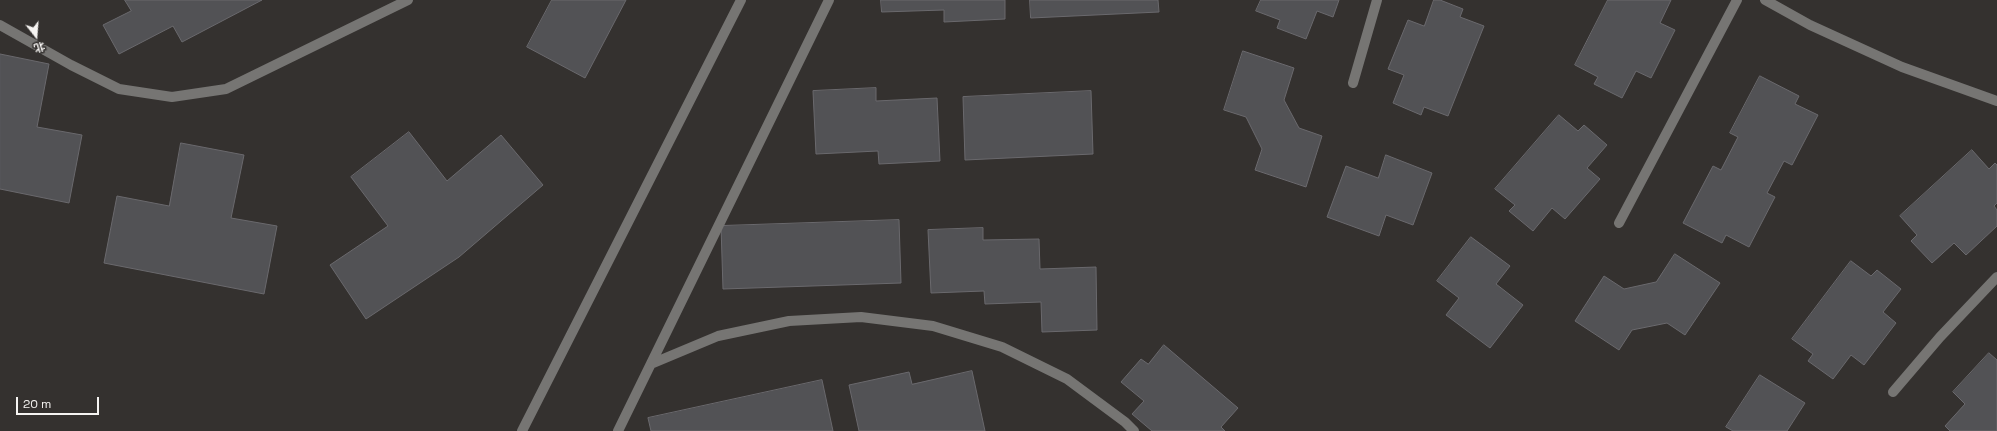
<!DOCTYPE html>
<meta charset="utf-8">
<style>
body{margin:0}
#map{position:relative;width:1997px;height:431px;overflow:hidden;background:#34312f;font-family:"Space Grotesk","Noto Sans SC",sans-serif}
canvas{display:block}
.north{position:absolute;left:16px;top:16px;width:40px;height:40px;-webkit-text-stroke:3px #34312f;paint-order:stroke;rotate:163deg;font-size:11px;font-weight:700;line-height:16px;text-align:center;color:#f6f4f2}
.north::after{content:'';display:block;margin:auto;width:14px;height:18px;background:#f6f4f2;clip-path:polygon(50% 0,100% 100%,50% 72%,0 100%)}
.scale{position:absolute;left:16px;top:397px;width:83px;height:18px;box-sizing:border-box;border:2px solid #f6f4f2;border-top:0;padding-left:5px;font-size:12px;line-height:14px;white-space:nowrap;color:#f6f4f2;-webkit-text-stroke:3px #34312f;paint-order:stroke}
</style>
<div id="map">
<canvas width="1997" height="431"></canvas>
<div class="north">北</div>
<div class="scale">20 m</div>
</div>
<script>
const context = document.querySelector('canvas').getContext('2d');
context.lineJoin = 'round';
function paint(path, color) {
  context.fillStyle = color;
  context.fill(path, 'evenodd');
}
function stroke(path, color, width, dash) {
  context.strokeStyle = color;
  context.lineWidth = width;
  context.lineCap = dash ? 'butt' : 'round';
  context.setLineDash(dash || []);
  context.stroke(path);
}
const building = new Path2D(`
 M125,0h137l-80,42 -9,-16 -54,28 -16,-29 28,-14z
 M552,0h74l-41,78 -58,-31z
 M881,0h124v19l-61,3v-12l-62,2z
 M1030,0h128l1,12 -128,6z
 M1261,0h78l-6,17 -16,-6 -11,28 -29,-11 3,-8 -24,-9z
 M1434,0h6l23,9 -3,8 24,9 -36,90 -24,-9 -3,8 -28,-12 11,-28 -16,-6 20,-49 16,6z
 M1608,0h63l-11,23 15,7 -24,48 -15,-7 -14,27 -28,-14 4,-7 -23,-12z
 M1243,51l51,17 -10,32 15,28 23,8 -16,51 -51,-17 7,-21 -16,-32 -22,-7z
 M0,54l49,10 -12,63 45,8 -13,68 -69,-14z
 M1760,76l39,20 -4,8 23,11 -26,50 -8,-4 -17,32 8,4 -26,50 -23,-12 -4,8 -39,-20 30,-57 8,4 17,-33 -8,-4z
 M876,88v13l61,-3 3,63 -61,3 -1,-13 -62,3 -3,-63z
 M1091,91l2,63 -128,6 -2,-63z
 M1559,115l19,16 6,-6 23,20 -20,23 13,11 -35,40 -13,-11 -19,23 -24,-20 6,-6 -20,-16z
 M409,132l38,49 54,-46 42,50 -84,72 -93,62 -36,-54 58,-39 -37,-49z
 M181,143l63,12 -13,63 46,8 -13,68 -160,-31 13,-67 52,10z
 M1972,150l17,19 6,-6 2,2v38l-3,3 3,4v16l-31,29 -12,-12 -22,20 -21,-22 6,-6 -17,-19z
 M1386,155l46,18 -19,52 -27,-10 -7,21 -52,-19 19,-51 32,12z
 M899,220l2,63 -178,6 -2,-63z
 M983,228v12l56,-1 1,30 56,-2 1,63 -55,2 -1,-30 -56,2 -1,-13 -53,2 -3,-63z
 M1471,237l39,29 -14,18 27,21 -33,43 -44,-33 13,-17 -22,-17z
 M1675,254l45,29 -35,52 -18,-12 -35,7 -13,20 -44,-29 29,-45 20,13 32,-7z
 M1851,261l20,15 6,-6 24,19 -18,23 13,11 -32,42 -13,-10 -18,24 -25,-18 5,-7 -21,-15z
 M1164,345l74,63 -17,19 4,4h-73l-20,-17 12,-13 -23,-19 20,-23 7,5z
 M1989,353l8,7v71h-47l-5,-5 20,-22 -12,-12z
 M972,371l13,60h-126l-10,-46 60,-13 3,12z
 M1760,375l45,28 -18,28h-54l-7,-4z
 M822,380l11,51h-182l-3,-13z`);
const minor = new Path2D(`
 M1765,0l45,25 92,42 95,34
 M0,25l71,40 48,24 53,8 54,-8 182,-89
 M1353,83l24,-83
 M1619,223l118,-223
 M651,364l67,-28 71,-15 72,-4 72,9 69,21 65,32 58,43 9,9
 M1893,392l47,-55 57,-60
 M522,431l219,-431
 M618,431l211,-431`);
paint(building, '#525255');
stroke(building, '#6a696d', 1);
stroke(minor, '#767573', 10);
</script>
